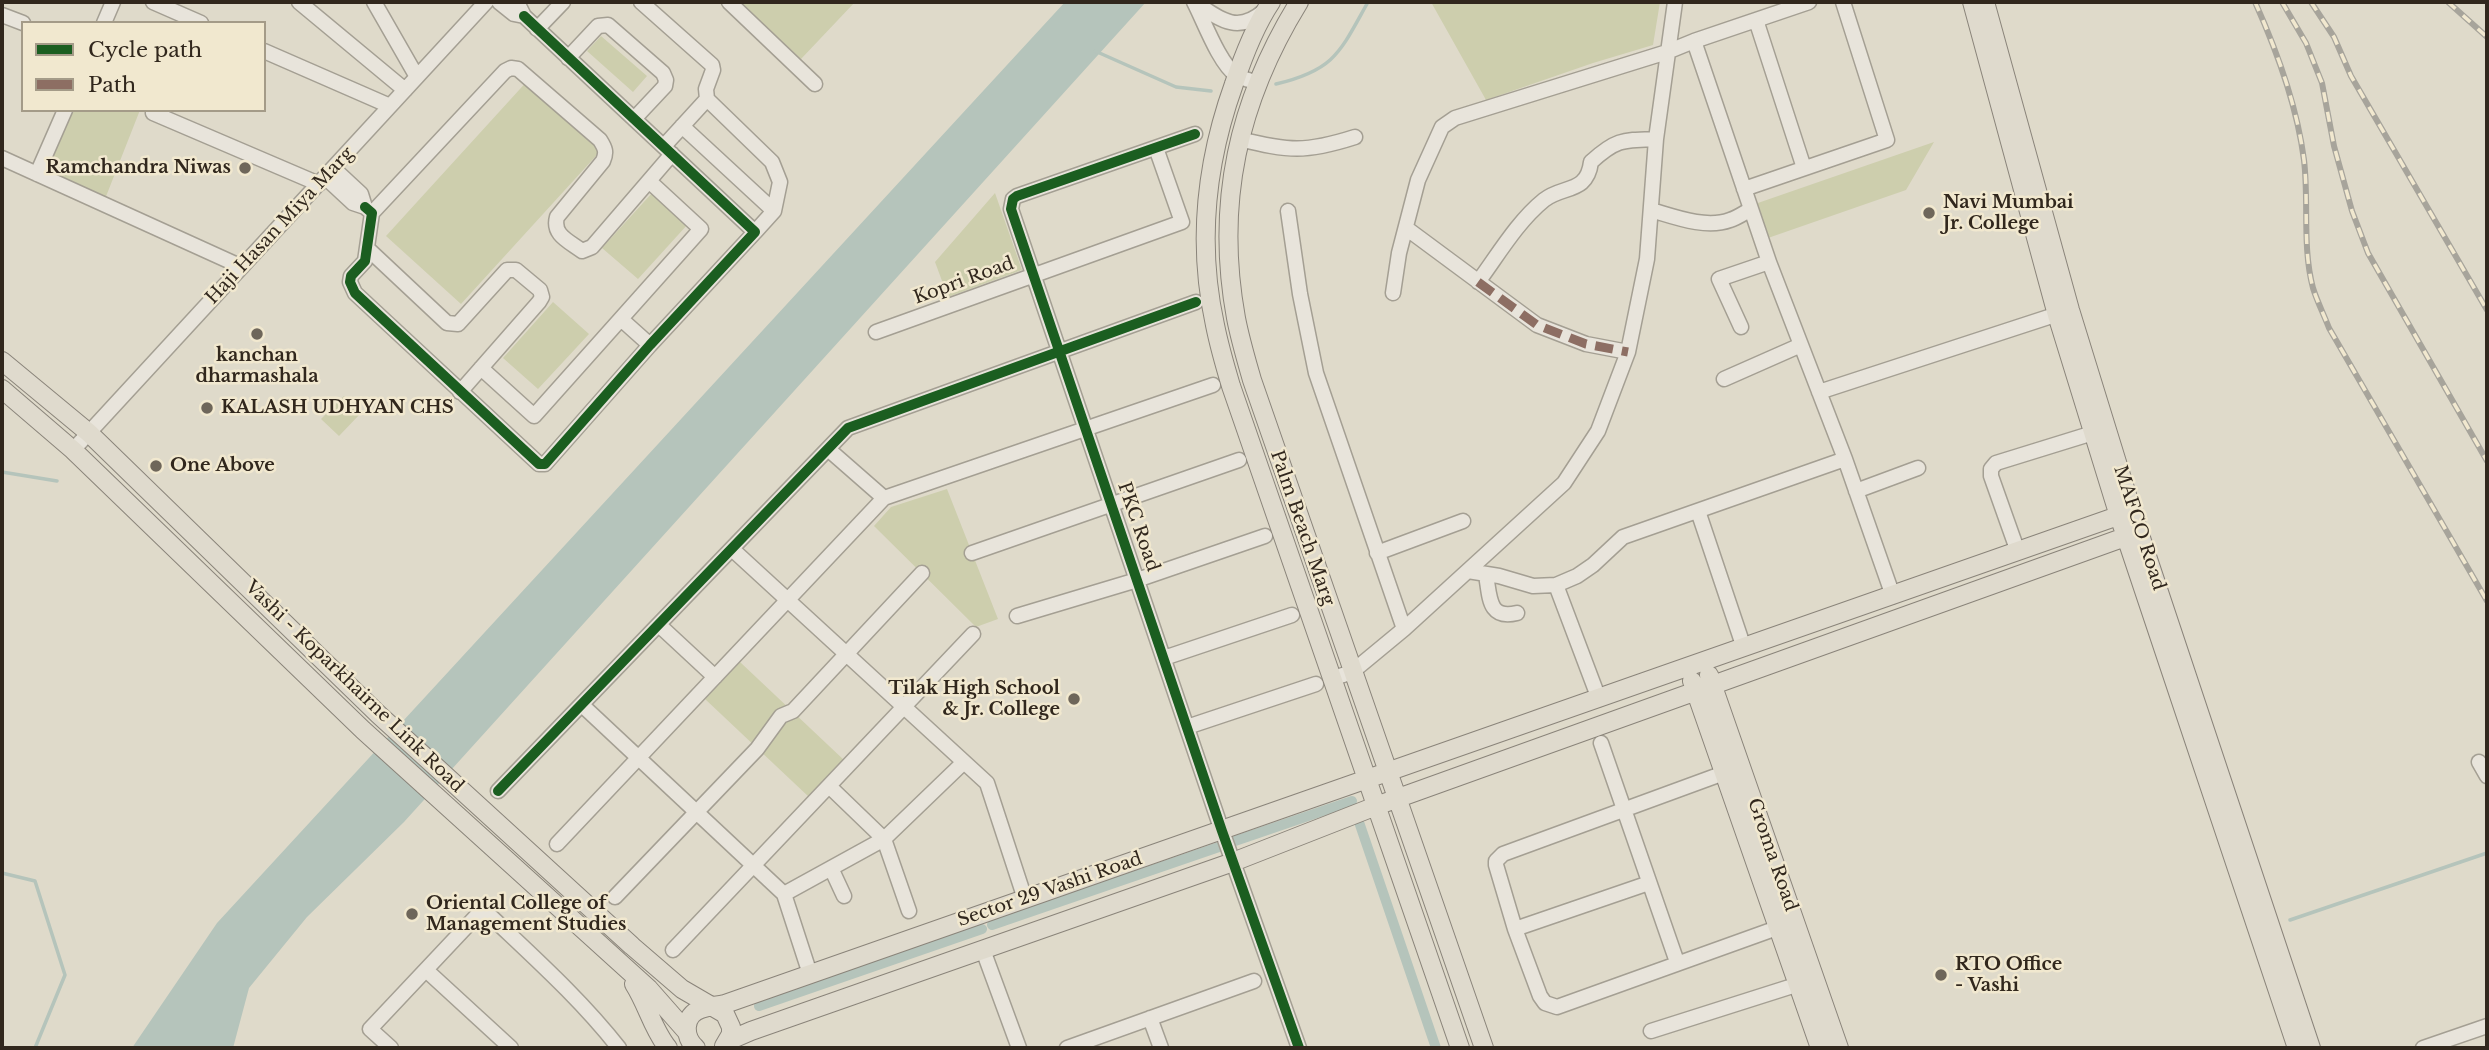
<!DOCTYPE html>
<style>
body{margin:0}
#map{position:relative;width:2489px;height:1050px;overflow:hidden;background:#dfdaca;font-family:"Libre Baskerville",serif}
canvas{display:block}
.frame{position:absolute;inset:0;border:4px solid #31271d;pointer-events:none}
.legend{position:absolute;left:21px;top:21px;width:245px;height:91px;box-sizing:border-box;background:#f1e8cf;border:2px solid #a49b88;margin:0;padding:9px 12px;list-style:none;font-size:21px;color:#31271d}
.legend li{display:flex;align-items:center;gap:14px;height:35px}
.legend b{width:35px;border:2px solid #a49b88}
</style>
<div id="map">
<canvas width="2489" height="1050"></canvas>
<div class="frame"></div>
<ul class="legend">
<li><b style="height:9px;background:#1b5e20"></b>Cycle path</li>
<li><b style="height:9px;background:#8d6e63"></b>Path</li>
</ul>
</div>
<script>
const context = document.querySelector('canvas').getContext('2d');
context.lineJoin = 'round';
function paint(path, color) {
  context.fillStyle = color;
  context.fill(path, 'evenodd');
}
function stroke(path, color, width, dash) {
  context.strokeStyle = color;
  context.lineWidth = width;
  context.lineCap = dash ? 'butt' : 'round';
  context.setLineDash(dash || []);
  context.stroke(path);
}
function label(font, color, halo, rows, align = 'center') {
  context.font = font + ' "Libre Baskerville",serif';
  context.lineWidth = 5;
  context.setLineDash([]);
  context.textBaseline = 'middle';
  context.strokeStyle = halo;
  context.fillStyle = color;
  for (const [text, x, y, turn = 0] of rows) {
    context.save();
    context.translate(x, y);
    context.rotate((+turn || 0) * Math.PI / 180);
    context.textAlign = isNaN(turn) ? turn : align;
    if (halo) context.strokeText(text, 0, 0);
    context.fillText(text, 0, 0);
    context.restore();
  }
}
const green = new Path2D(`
 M740,2h115l-54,57z
 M1431,2h229l-7,43 -60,18 -107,37z
 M601,36l46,40 -14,16 -46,-41z
 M530,78l75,68 -144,158 -75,-68z
 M72,110h68l-35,89 -59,-30z
 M1934,142l-28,48 -138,48 -13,-34z
 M653,192l35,32 -50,55 -36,-31z
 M995,193l27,77 -74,27 -13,-35z
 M553,302l36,32 -51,55 -35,-31z
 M344,396l17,17 -22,23 -18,-17z
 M947,489l51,130 -22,8 -102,-101 17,-19z
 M740,662l105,99 -35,37 -105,-99z`);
const water = new Path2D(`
 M1065,2h81l-742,820 -97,95 -58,71 -16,60h-101l85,-125z`);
const stream = new Path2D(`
 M1095,51l81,36 35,4
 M1276,84c59,-14 64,-32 92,-82
 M2,472l55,9
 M2,873l33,8 30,94 -30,73
 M2290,920l197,-67`);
const canal = new Path2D(`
 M1359,822l77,226
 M1235,841l117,-40
 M992,925l227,-78
 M759,1006l223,-77`);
const minor = new Path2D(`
 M153,2l48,21
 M299,2l106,88
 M374,2l43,75
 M499,2l15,12 10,2 -7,-14
 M641,2l71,63 1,5 -7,19 1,10 65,63 8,20 -6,29 -19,21
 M729,2l86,82
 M1194,2c10,19 25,61 42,73 6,4 15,5 21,8
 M1199,5c23,16 40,28 65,6
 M2,15l21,8
 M1756,20l48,148
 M104,23l9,-21
 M537,29l26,-27
 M1694,41l75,221 76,197 48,137
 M264,51l126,55
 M568,58l30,-32 10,-1 55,48 3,7 -1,6 -31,33
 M153,113l166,71
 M682,126l92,85
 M1195,134l-178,62 -4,3 -2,10 211,622 77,217
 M1239,139c50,12 66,14 116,-2
 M664,146l43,-47
 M2,158l240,109
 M37,174l28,-64
 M325,177l28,26 12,4 -4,-13 -28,-26
 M1744,189l143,-49 -44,-138
 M365,207l7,6 -7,48 -14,15 -1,6 5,11 184,171h6l105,-119 105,-113 -231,-216
 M1651,210c24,7 55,19 79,10 7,-2 14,-7 21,-11
 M1288,211l12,83 16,79 88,256
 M372,213l133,-142 6,-3 7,1 82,71c5,8 7,12 3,21l-46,56c-5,18 12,24 25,34l10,-4 80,-93
 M1406,228l131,97 49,19 42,8
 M367,248l80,75 11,1 49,-54h9l24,20 2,7 -3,5 -79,90
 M1478,282c20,-27 39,-60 66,-82 19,-15 43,-6 47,-38 25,-23 32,-22 65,-23
 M1393,293l6,-40 19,-73 24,-53 13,-9 212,-66 27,-11 115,-39
 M621,319l29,26
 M1741,327l-22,-48 50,-17
 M876,332l306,-110 -26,-74
 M481,368l53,48 167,-187 -52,-48
 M1724,379l77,-34
 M1819,392l245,-80
 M828,449l56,49
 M73,450l413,-448
 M1856,491l62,-23
 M1698,511l46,137
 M732,549l255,234 38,116
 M2018,552l-27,-76v-7l5,-6 97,-30
 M972,553l267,-93
 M1377,553l86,-32
 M1468,571l31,5 34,10 23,-1 21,-9 16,-11 30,-28 222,-78
 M1486,575c4,22 2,45 31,38
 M1556,585l43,114
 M1017,616l120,-36 128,-44
 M659,625l56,52
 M1164,658l128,-43
 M1331,679l21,-7 52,-43 160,-146 34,-52 30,-79 19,-93 9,-120 19,-137
 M582,705l202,189 26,80
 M1187,727l129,-43
 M1601,743l76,219
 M2479,762l8,14
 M1724,773l-221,81 -7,7v4l19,64 25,67 5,7 12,4 220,-79
 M829,786l55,53 25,72
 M498,791l350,-363 348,-126
 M557,844l327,-346 329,-113
 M831,868l13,28
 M784,894l100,-55 80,-77
 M615,897l142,-148 24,-33 12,-5 129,-138
 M1515,929l134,-46
 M673,950l300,-316
 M983,950l36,98
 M426,970l85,78
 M1150,1018l11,30
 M1651,1031l148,-47
 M391,1048l-21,-19 113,-120c47,45 96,88 136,139
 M1067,1048l187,-67
 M2423,1048l64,-22`);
const major = new Path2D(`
 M1271,2c-16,24 -28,55 -37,82 -28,78 -37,159 -19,241 4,20 10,41 16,61l229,662
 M1299,2c-61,99 -84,201 -63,316 4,21 10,41 16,62l232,668
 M1972,2l85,313 62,201 178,532
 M1985,2l85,308 62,201 179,537
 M2,361l87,72 289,281 254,232 50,43 43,25 6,13v7l-7,12
 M2,389l71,61 290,280 286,259 37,42
 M1709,675l130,373
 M1692,681l128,367
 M634,984c13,20 19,46 34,64
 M728,1041l23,-10 482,-169 143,-56 763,-274
 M696,1048c-13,-11 -13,-33 5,-39 7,-3 16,-3 24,-5l1407,-493`);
const rail = new Path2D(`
 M2255,2c22,49 42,104 49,158 5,42 -2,87 9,128 4,13 11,27 16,40l158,273
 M2282,2l24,41 16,40 12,63 18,65 16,42 119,208
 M2311,2l23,35 17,39 136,234
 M2448,2l39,35`);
const quiet = new Path2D(`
 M1478,282l59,43 49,19 42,8`);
const cycleway = new Path2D(`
 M1195,134l-178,62 -4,3 -2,10 211,622 77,217
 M365,207l7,6 -7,48 -14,15 -1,6 5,11 184,171h6l105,-119 105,-113 -231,-216
 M498,791l350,-363 348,-126`);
const markers = [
 [245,168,7,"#6e665a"],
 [1929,213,7,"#6e665a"],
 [257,334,7,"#6e665a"],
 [207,408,7,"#6e665a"],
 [156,466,7,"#6e665a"],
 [1074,699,7,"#6e665a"],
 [412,914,7,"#6e665a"],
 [1941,975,7,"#6e665a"]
];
const poiNames = [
 ["Ramchandra Niwas",231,168,"right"],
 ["Navi Mumbai",1943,203],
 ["Jr. College",1943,224],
 ["kanchan",257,356,"center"],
 ["dharmashala",257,377,"center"],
 ["KALASH UDHYAN CHS",221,408],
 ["One Above",170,466],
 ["Tilak High School",1060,689,"right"],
 ["& Jr. College",1060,710,"right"],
 ["Oriental College of",426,904],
 ["Management Studies",426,925],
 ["RTO Office",1955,965],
 ["- Vashi",1955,986]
];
const streetNames = [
 ["Haji Hasan Miya Marg",280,226,-47],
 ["Kopri Road",964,281,-20],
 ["PKC Road",1138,527,71],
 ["Palm Beach Marg",1302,528,71],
 ["MAFCO Road",2139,528,72],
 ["Vashi - Koparkhairne Link Road",354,687,44],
 ["Groma Road",1772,855,71],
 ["Sector 29 Vashi Road",1050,890,-19]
];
paint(green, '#cdcead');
paint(water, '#b5c4bb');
stroke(stream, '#b5c4bb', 3.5);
stroke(canal, '#b5c4bb', 10);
stroke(minor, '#a49f93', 17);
stroke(major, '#8a847a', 20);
stroke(minor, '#e8e4db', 14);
stroke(major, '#dfdacd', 18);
stroke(rail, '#a7a49b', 6);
stroke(rail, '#f1e8cf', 3.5, [10]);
stroke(quiet, '#8d6e63', 9, [18, 9]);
stroke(cycleway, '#1b5e20', 10);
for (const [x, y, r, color] of markers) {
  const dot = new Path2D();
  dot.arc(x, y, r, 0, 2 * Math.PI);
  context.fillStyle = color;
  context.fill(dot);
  stroke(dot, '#f1e8cf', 2.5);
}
label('bold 18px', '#31271d', '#f1e8cf', poiNames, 'left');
label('18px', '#31271d', '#f1e8cf', streetNames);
</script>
